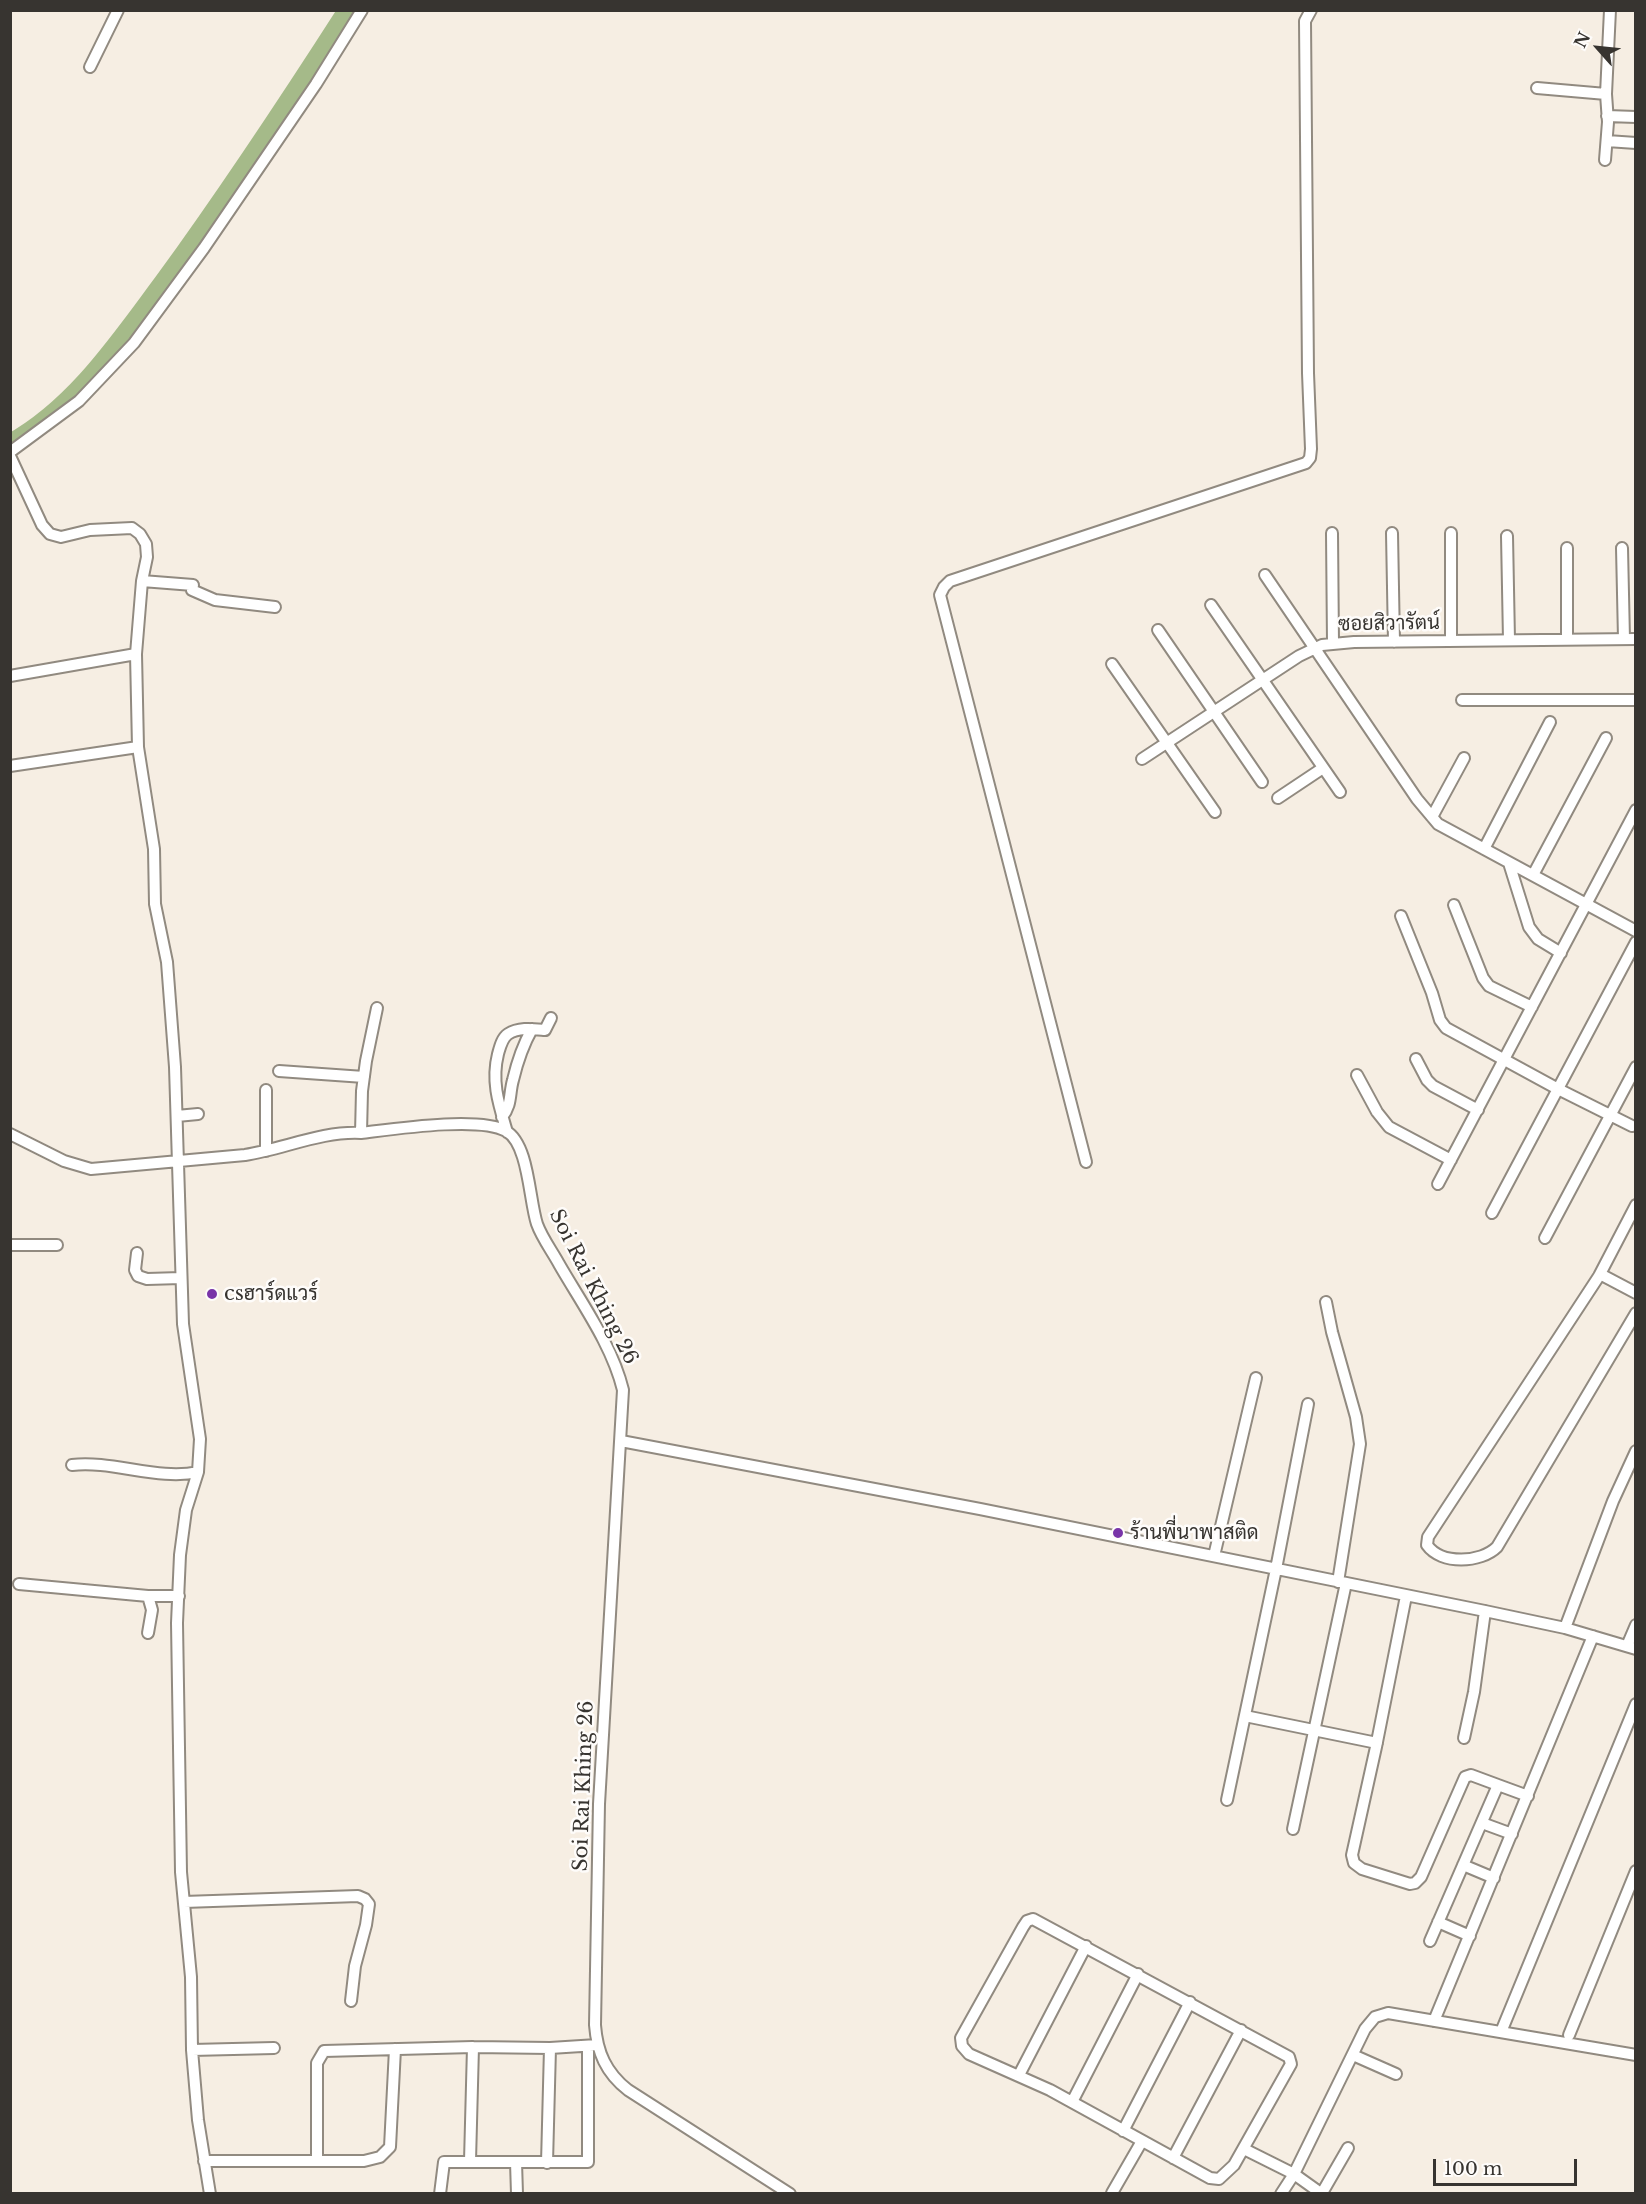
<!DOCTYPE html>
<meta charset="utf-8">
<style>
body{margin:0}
#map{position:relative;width:1646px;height:2204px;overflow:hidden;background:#f6eee3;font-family:"Libre Baskerville",serif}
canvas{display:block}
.frame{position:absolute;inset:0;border:12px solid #373430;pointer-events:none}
.north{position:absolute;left:1568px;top:18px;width:60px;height:60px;-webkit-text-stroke:4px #fefcfa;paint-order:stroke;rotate:297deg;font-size:16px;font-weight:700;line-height:24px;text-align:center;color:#373430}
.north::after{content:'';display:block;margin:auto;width:21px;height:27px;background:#373430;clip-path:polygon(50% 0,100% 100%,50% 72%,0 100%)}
.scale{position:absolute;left:1433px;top:2159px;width:144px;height:27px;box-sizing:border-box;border:3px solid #373430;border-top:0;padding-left:8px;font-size:18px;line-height:21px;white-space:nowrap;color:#373430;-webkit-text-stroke:4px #fefcfa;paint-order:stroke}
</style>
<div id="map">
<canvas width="1646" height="2204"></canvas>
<div class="frame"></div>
<div class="north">N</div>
<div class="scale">100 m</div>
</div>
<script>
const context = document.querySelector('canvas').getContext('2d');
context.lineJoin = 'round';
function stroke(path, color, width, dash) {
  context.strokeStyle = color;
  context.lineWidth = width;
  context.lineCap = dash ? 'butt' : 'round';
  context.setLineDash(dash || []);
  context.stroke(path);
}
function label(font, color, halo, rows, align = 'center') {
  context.font = font + ' "Libre Baskerville",Sarabun,serif';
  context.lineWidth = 5;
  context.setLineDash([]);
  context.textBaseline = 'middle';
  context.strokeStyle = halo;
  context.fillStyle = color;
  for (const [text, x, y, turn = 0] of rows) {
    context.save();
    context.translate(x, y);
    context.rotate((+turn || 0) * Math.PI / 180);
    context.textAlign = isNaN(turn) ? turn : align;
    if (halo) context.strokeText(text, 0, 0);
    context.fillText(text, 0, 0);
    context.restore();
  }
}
const river = new Path2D(`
 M10,443c65,-36 109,-102 153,-161 64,-88 125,-180 184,-272`);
const street = new Path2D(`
 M90,67l28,-57
 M1537,88l69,6
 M1607,116l29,1
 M1607,141l29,2
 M1605,160l3,-38 -2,-28 4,-84
 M10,452l69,-51 55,-58 70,-95 112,-164 46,-74
 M10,456l32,69 8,9 11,3 29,-7 42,-2 8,6 6,10 1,13 -5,24 -6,73 2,93 16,102 1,55 12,58 8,105 8,257 17,115 -2,33 -12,38 -6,45 -3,68 4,249 10,105 1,73 6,70 12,74
 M1332,533l1,110
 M1392,533l2,109
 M1507,536l2,104
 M1567,548v91
 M1622,548l2,91
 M1265,575l152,224 21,25 198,107
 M142,581l51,4 -1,5 23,10 60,7
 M1211,605l129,187
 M1158,630l104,152
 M1451,641v-108
 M1112,664l103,148
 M10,676l126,-22
 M1462,700h174
 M1142,759l157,-103 23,-11 32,-3 282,-3
 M10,766l128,-19
 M1278,798l45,-30
 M1432,817l32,-59
 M1484,849l66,-127
 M1509,863l20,64 9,12 23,14
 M1533,875l73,-137
 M1454,905l29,73 6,8 43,21
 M1401,916l31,77 8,27 6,8 112,61 74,37
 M1416,1059l11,21 6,6 45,24
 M279,1071l85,6
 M1357,1075l20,37 12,15 62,33
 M266,1090v61
 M177,1116l21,-2
 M502,1117c10,-12 7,-23 11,-37 4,-17 10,-35 19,-51
 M507,1132c-8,-27 -16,-50 -9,-78 2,-7 4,-16 10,-20 11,-7 25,-5 37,-4l6,-12
 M361,1133l1,-42 4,-30 11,-53
 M10,1134l54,27 27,8 154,-14c39,-6 76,-24 116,-22 33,-4 118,-17 145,-2 23,13 23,69 31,93 5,14 15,27 22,40 23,40 53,81 64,126l-24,414 -4,221c2,27 11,48 33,65l162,104
 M1086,1162l-146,-567 4,-8 6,-6 356,-118 4,-5 1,-9 -3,-76 -3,-352 6,-11
 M1438,1184l198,-374
 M1636,1205l-37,71 -171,261 -1,8c14,20 54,18 70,2l139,-234
 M1492,1213l144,-271
 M1545,1238l91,-171
 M10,1245h47
 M137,1253l-2,17 3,6 9,3 34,-1
 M1600,1274l36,19
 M1326,1302l6,30 24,85 4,27 -22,138
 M621,1441l359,68 505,102 80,17 71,21
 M72,1465c40,-5 87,16 126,7
 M1214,1556l42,-178
 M19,1584l129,12h31
 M148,1596l4,14 -4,23
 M1406,1596l-30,151 -24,108 2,8 8,6 48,15 5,-1 6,-6 44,-100 6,-2 27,10
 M1565,1628l48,-127 23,-50
 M1627,1646l9,-21
 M1245,1716l132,27
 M1464,1738l10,-46 11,-81
 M1227,1800l49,-231 32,-165
 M1482,1823l30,11
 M1293,1829l53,-246
 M1463,1865l31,13
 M184,1902l174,-6 7,3 4,5 -3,21 -11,41 -4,35
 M1033,1919l256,138 2,7 -57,101 -15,14 -9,-1 -160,-88 -81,-36 -7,-8 -1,-8 62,-111 4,-6z
 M1438,1922l32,14
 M1430,1941l68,-156 30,11
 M1434,2021l159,-385
 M1501,2032l135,-328
 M1569,2035l67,-164
 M192,2050l82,-2
 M1353,2055l43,19
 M1019,2075l67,-129
 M1072,2102l66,-128
 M1123,2131l67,-129
 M1244,2149l50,25 28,20
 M1173,2158l68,-128
 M317,2160v-97l7,-12 149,-4 77,1 47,-3
 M204,2161h160l16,-4 10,-10 5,-98
 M470,2161l3,-114
 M516,2162l1,32
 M547,2163l3,-115
 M1112,2193l30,-52
 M1322,2193l26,-45
 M440,2194l4,-32h144v-116
 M1281,2194l13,-20 71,-145 10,-12 13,-4 248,42`);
const markers = [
 [212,1294,6,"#7934a8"],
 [1118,1533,6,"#7934a8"]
];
const streetNames = [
 ["ซอยสิวารัตน์",1389,624,-1],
 ["Soi Rai Khing 26",593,1287,63],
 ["Soi Rai Khing 26",584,1786,-88]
];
const poiNames = [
 ["csฮาร์ดแวร์",224,1294],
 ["ร้านพี่นาพาสติด",1130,1533]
];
stroke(river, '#a5ba89', 18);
stroke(street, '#918a80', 14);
stroke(street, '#fff', 10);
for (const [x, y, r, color] of markers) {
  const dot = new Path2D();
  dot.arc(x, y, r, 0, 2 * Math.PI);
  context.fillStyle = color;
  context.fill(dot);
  stroke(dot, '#fefcfa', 2);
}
label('20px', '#373430', '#fefcfa', streetNames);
label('20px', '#373430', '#fefcfa', poiNames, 'left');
</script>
